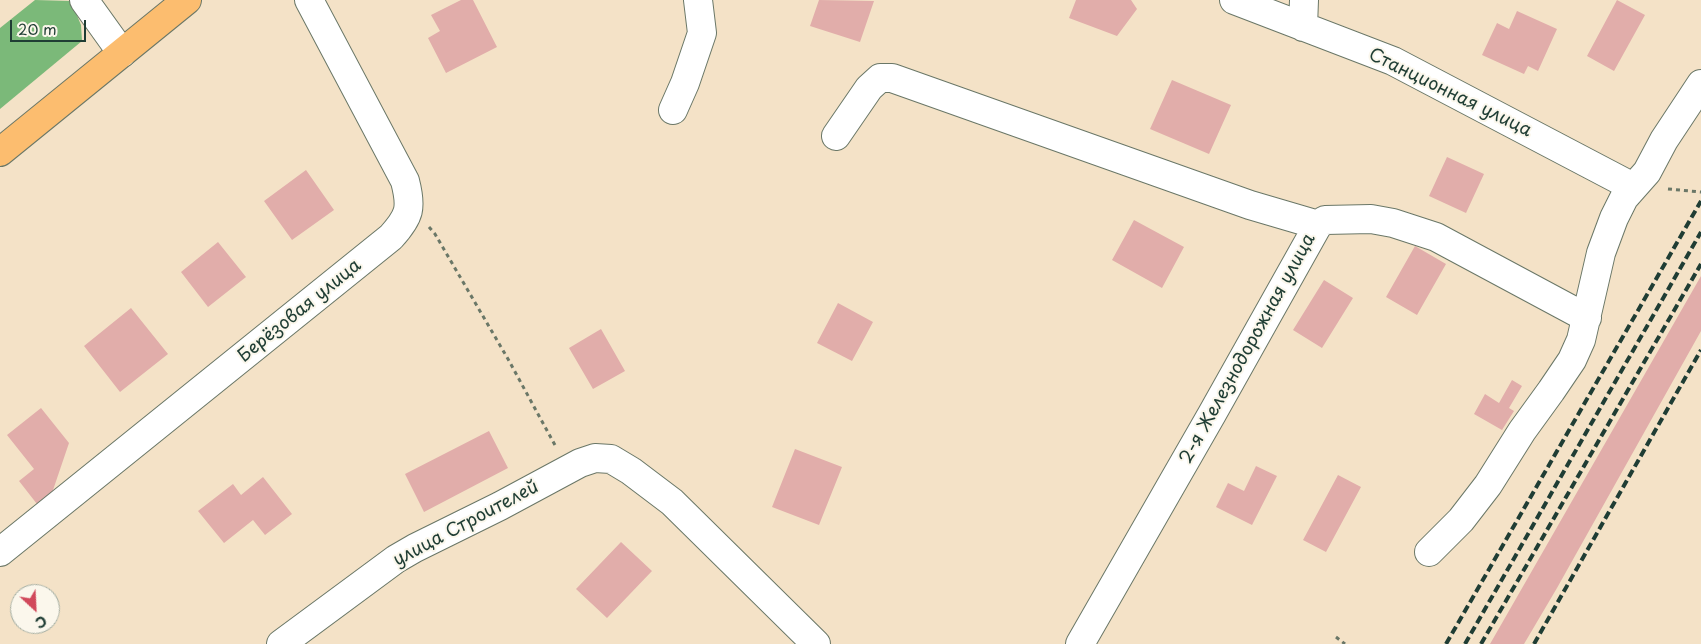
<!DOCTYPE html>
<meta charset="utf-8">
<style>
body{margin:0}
#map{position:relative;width:1701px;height:644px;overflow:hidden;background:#f4e2c7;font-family:"Playpen Sans",sans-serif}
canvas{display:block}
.north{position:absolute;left:10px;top:584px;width:50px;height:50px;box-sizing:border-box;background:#fbf7ec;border:1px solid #a3ada2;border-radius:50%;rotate:155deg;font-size:14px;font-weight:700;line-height:20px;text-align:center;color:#1f3d34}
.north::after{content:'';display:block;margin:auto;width:18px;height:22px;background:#d1495b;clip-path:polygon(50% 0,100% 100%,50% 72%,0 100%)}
.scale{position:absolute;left:10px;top:20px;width:76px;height:22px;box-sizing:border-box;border:2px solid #1f3d34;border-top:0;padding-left:6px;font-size:15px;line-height:18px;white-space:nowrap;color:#1f3d34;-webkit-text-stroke:4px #fbf7ec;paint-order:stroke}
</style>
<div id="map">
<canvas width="1701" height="644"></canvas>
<div class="north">С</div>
<div class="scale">20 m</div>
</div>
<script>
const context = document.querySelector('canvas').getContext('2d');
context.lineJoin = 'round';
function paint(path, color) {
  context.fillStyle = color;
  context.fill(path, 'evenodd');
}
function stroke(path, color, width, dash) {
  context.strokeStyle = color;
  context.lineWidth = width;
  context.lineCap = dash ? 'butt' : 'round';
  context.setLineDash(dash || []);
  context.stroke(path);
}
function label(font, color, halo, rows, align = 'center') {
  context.font = font + ' "Playpen Sans",sans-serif';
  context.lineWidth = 4;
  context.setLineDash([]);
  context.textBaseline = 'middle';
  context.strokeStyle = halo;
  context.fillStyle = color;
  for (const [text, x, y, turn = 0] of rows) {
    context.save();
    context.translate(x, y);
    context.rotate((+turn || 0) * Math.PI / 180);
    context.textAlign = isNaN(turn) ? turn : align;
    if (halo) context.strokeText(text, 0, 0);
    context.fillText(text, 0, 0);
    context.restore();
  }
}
const forest = new Path2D(`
 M35,0l36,1 10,24 1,16 -82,68v-81z`);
const building = new Path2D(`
 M461,0h12l24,47 -51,26 -18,-35 12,-7 -9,-16z
 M819,0l55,1 -14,41 -50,-16z
 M1076,0h55l6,9 -20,27 -48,-18z
 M1617,0l28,15 -31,56 -27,-15z
 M1517,11l40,18 -19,42 -10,-5 -4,8 -42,-19 15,-32 12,6z
 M1172,80l59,25 -22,49 -59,-25z
 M1447,157l37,17 -18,39 -37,-17z
 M306,170l28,40 -42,30 -28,-39z
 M1134,220l50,27 -22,41 -50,-28z
 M218,242l28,35 -38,30 -27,-35z
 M1415,246l31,18 -29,51 -31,-18z
 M1701,276v55l-144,257 -33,56h-34z
 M1324,280l29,18 -31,50 -29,-18z
 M838,303l35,19 -21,39 -35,-18z
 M131,308l37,46 -48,38 -36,-46z
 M601,329l24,42 -32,18 -24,-41z
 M1512,380l10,6 -13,22 5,3 -12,19 -28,-16 11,-20 14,9z
 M41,408l28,35 -17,50 -15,11 -18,-23 15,-12 -27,-34z
 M489,431l19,37 -84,44 -19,-38z
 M795,449l47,18 -23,58 -47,-18z
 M1256,466l21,10 -25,49 -36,-18 12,-24 16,8z
 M1338,475l23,12 -35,65 -23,-12z
 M263,477l29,37 -27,21 -12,-15 -29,23 -26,-32 35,-27 8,11z
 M621,542l31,29 -45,47 -31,-29z`);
const path = new Path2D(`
 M1668,189l33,3
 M429,227l6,7 73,125 48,88
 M1336,637l9,7`);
const minor = new Path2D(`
 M84,0l38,53
 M1234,0l159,61 240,126
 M1303,27l1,-27
 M673,110l12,-27 17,-50 -4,-33
 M836,136l33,-48 11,-10h12l358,127 68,20
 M0,552l391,-315c19,-21 21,-29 14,-56l-96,-181
 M1429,552l32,-32 27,-35 34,-54 29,-40 21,-31 9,-20 20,-87 13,-35 10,-20 23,-26 17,-32 37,-56
 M281,644l115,-85 19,-11 85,-42 80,-43 15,-5 16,1 20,12 41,31 144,142
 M1080,644l132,-230 106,-189 7,-5 46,-1 22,4 43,14 151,81`);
const major = new Path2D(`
 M0,152l187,-152`);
const rail = new Path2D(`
 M1446,644l255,-443
 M1465,644l236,-412
 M1481,644l220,-380
 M1534,644l167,-294`);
const streetNames = [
 ["Станционная улица",1450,93,26],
 ["Берёзовая улица",300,311,-39],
 ["2-я Железнодорожная улица",1248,349,-61],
 ["улица Строителей",466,524,-28]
];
paint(forest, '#7bb979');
paint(building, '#e1adaa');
stroke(minor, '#6a7767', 30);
stroke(major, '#6a7767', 30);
stroke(path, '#6a7767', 3, [4, 4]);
stroke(minor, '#fff', 28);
stroke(major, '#fcbd6f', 28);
stroke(rail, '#1f3d34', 4, [8, 4]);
label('18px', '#1f3d34', '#fbf7ec', streetNames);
</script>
